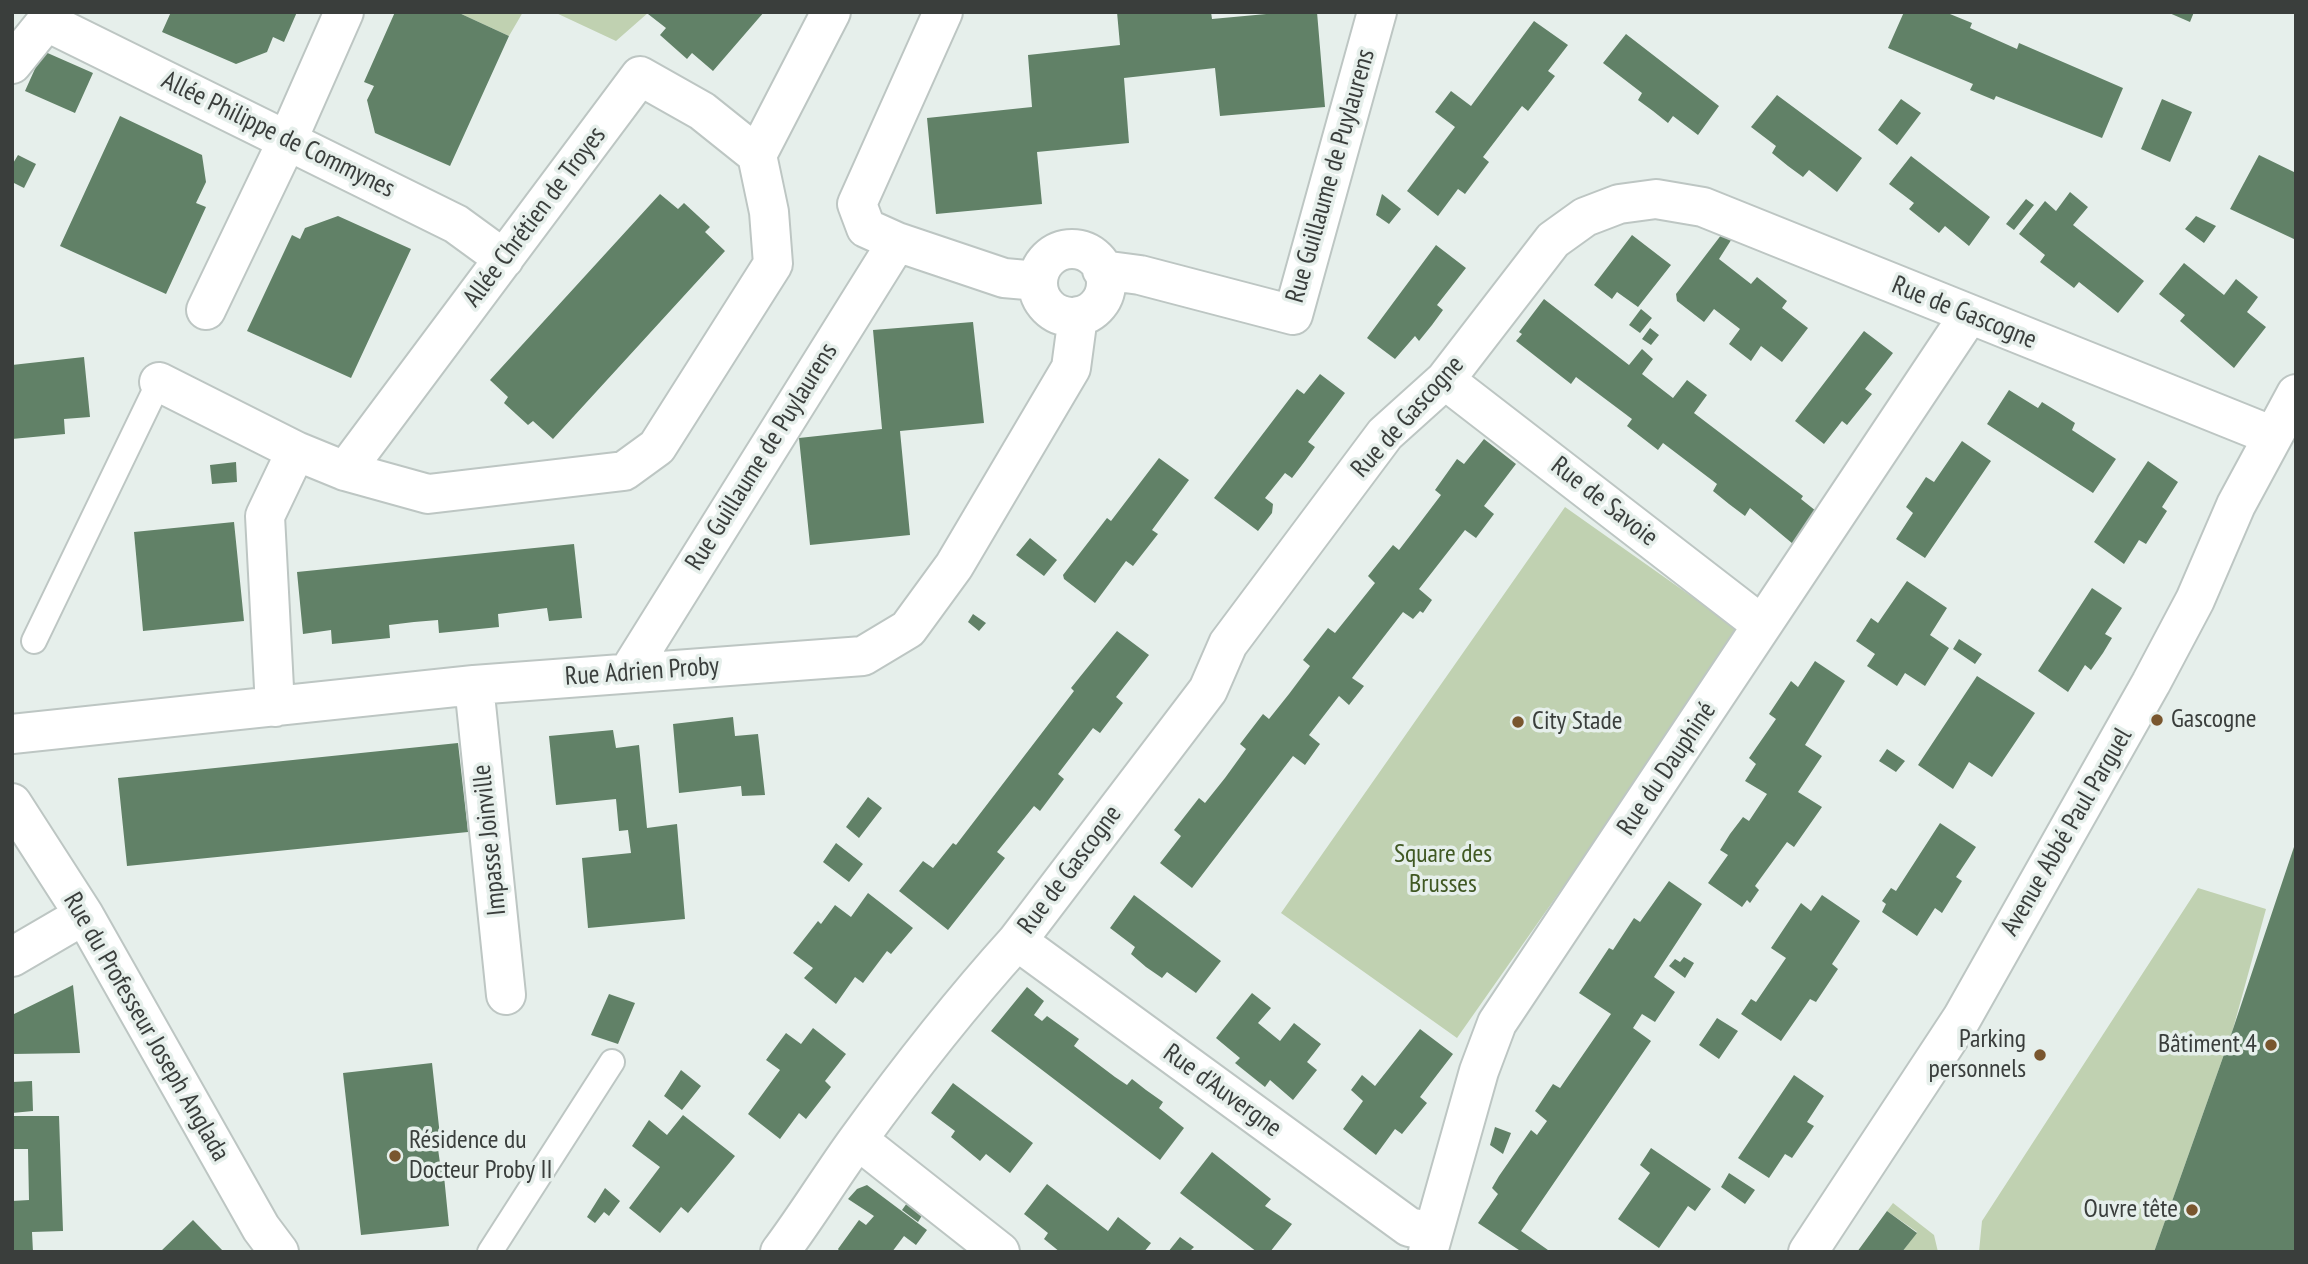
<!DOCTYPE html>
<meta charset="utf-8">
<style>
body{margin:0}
#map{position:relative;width:2308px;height:1264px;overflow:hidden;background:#e6efeb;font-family:"PT Sans Narrow",sans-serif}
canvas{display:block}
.frame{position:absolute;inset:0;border:14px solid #3a3e3c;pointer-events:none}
</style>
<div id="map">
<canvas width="2308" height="1264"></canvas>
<div class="frame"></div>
</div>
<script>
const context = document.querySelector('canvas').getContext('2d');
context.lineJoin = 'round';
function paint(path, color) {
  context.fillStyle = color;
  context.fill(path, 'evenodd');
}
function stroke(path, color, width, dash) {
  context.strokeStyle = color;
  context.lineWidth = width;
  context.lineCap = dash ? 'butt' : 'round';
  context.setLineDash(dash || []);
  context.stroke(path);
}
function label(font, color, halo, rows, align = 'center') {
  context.font = font + ' "PT Sans Narrow",sans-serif';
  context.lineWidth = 7;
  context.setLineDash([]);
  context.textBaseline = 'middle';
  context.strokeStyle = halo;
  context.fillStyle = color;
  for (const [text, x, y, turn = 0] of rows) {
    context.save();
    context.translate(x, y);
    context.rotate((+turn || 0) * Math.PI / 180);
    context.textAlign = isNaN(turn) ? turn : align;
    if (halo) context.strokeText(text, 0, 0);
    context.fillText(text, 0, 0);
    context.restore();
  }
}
const green = new Path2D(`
 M457,12h66l-14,24z
 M554,12h95l-33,29z
 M1565,507l177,125 -285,406 -176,-125z
 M2198,888l68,21 -33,120 -79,223h-175l3,-31z
 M1893,1203l41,32 4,17h-36l15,-20 -30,-21z`);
const building = new Path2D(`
 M171,12h126l-13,30 -11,-5 -6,15 -31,12 -74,-32z
 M395,12h62l52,24 -59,130 -75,-33 -8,-33 7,-14 -10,-4z
 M649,12h115l-51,59 -21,-18 -5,6 -27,-24 6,-7 -18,-14z
 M1117,12h94l1,7 76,-7h29l8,95 -105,9 -5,-48 -91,10 5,65 -92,9 5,52 -106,10 -9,-96 105,-11 -4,-52 92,-10z
 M1904,12h41l27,11 -2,5 47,21 2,-6 104,45 -21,50 -106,-42 -2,4 -24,-10 3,-6 -85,-36z
 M2167,12h27l-4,10z
 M1534,21l34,24 -20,26 7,5 -27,35 -6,-5 -39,51 6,5 -24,32 -7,-5 -20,27 -31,-25 48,-64 -20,-15 16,-21 20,15z
 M1626,34l93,72 -21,29 -25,-19 -5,7 -15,-12 -15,-11 4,-7 -39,-30z
 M43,51l50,22 -18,40 -50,-22z
 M1777,95l85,63 -25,34 -28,-22 -6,7 -15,-11 -16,-13 4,-7 -25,-19z
 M1901,99l20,14 -24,32 -19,-15z
 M2162,99l30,13 -22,50 -29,-13z
 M120,116l82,39 4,27 -10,21 10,4 -40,87 -106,-48z
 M18,155l18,9 -12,24 -12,-6v-17z
 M2259,155l37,18v67l-66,-31z
 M1911,156l79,61 -21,29 -24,-20 -6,7 -30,-24 5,-6 -25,-19z
 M2070,192l18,15 -15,18 71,56 -26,32 -39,-31 -5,6 -34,-26 5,-7 -26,-21 26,-33 11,10z
 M660,194l18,15 6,-6 26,24 -5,5 20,19 -172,188 -20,-18 -5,4 -24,-22 4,-6 -18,-17z
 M1382,194l19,15 -12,15 -13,-9z
 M2026,199l8,6 -20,25 -8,-6z
 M338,216l73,33 -60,129 -104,-47 45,-96 8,4 5,-11z
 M2196,216l20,10 -12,17 -19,-14z
 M1725,230l10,4 -16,25 32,25 6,-7 30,24 -5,7 26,20 -26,34 -21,-16 -10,15 -22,-17 11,-15 -26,-20 -10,13 -27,-21 -1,-7z
 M1632,235l39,30 -33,42 -21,-15 -5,7 -18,-14z
 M1436,245l30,23 -29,37 6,5 -11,15 -13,16 -4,-5 -20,23 -28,-21z
 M2184,263l40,32 12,-16 22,18 -11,15 19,15 -32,41 -54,-47 5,-6 -26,-21z
 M1544,299l85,66 13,-16 11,10 -11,15 31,24 14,-18 20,15 -13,18 109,83 -2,3 15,12 -23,33 -43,-36 -5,8 -16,-12 -16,-13 4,-7 -54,-41 -5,7 -31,-24 5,-7 -56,-42 -5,7 -55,-43 6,-7 -3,-2z
 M1641,309l11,9 -12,15 -11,-8z
 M973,322l11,101 -84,8 10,104 -100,10 -11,-107 83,-9 -9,-99z
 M1650,328l9,7 -8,10 -9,-6z
 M1864,331l29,22 -28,36 7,5 -25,31 -5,-4 -18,23 -29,-23z
 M84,357l6,60 -26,2 1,15 -53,5v-74z
 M1320,374l25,19 -37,49 7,5 -10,14 -13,17 -7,-5 -20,25 8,6 -1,9 -14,18 -44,-33 83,-109 7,5z
 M2009,390l29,18 4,-6 16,10 17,11 -3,7 44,29 -23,34 -106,-69z
 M1484,439l32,25 -32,42 10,8 -18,24 -11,-8 -46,59 13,11 -9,13 -3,-2 -7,8 -10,-7 -51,66 12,8 -15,19 -10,-9 -30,39 11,9 -15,21 -12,-9 -101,132 -32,-25 21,-27 -7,-6 25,-32 6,5 20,-25 21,-29 -6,-5 23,-30 6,5 20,-25 21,-28 -7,-6 25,-32 7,5 40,-50 -7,-7 25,-31 6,5 20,-26 22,-29 -6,-5 22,-31 7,5z
 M1962,441l29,20 -66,97 -29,-19 17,-26 -7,-6 20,-30 8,5z
 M1159,458l30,22 -37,50 6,4 -25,32 -7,-5 -31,42 -31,-24 -1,-4 44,-57 4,3z
 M2148,461l30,21 -16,25 5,4 -21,33 -7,-4 -15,24 -30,-22z
 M236,462l1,20 -25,2 -2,-19z
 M234,522l10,99 -101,10 -9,-99z
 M1030,538l27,22 -13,16 -28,-21z
 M574,544l8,74 -33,3 -2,-13 -49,6 1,13 -60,6 -1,-13 -24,2 -25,3 1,13 -58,6 -1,-14 -28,4 -6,-62z
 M1907,581l40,27 -17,27 19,13 -24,38 -20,-13 -8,13 -30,-20 8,-12 -19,-13 15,-23 7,5z
 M2092,588l30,20 -17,26 7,4 -9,15 -12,17 -6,-5 -17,27 -30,-21z
 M973,614l13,9 -7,8 -11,-9z
 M1117,631l32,24 -33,42 7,6 -23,30 -7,-5 -35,46 6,5 -24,32 -6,-5 -37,46 8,6 -57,72 -49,-39 24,-30 10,7 20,-25 3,2 118,-154 -3,-3z
 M1959,639l23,15 -7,10 -22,-15z
 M1815,661l30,20 -40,64 17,11 -24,36 24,15 -28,40 -7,-5 -32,44 4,4 -9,13 -3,-3 -5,7 -34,-24 20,-28 -8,-5 10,-16 13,-17 6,4 18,-27 -22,-13 11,-17 -7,-6 27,-39 -7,-5 22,-33 7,6z
 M1977,676l58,37 -43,64 -23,-15 -16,27 -35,-24z
 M733,717l2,19 23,-2 7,61 -23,1 -1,-10 -62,7 -6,-69z
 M613,730l3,18 23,-3 8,83 30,-4 8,95 -97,9 -6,-70 49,-5 -3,-23 -9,1 -3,-32 -60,6 -7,-69z
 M458,743l10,89 -341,34 -9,-88z
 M1887,749l18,12 -9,11 -17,-11z
 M868,797l14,11 -23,30 -13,-11z
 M1940,823l36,24 -20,30 6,4 -20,32 -7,-5 -18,28 -35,-24 4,-8 -4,-3 9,-13 5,3z
 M2296,841v411h-142l79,-223z
 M836,843l27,21 -14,18 -26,-20z
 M1669,881l33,23 -48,73 21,15 -20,30 -13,-8 -9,14 18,13 -130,190 27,19 -1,2h-25l-44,-29 20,-29 -6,-6 7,-12 32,-46 6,5 10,-14 -12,-10 18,-27 7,4 51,-74 -32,-21 30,-45 4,2 21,-32 6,4z
 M868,893l45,35 -22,26 -4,-3 -24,32 -8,-6 -19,27 -32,-26 9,-10 -20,-15 25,-32 3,3 14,-19 16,12z
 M1134,895l87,66 -25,32 -29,-21 -5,6 -16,-11 -15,-13 4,-7 -25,-19z
 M1822,895l38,26 -28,43 6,5 -22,33 -6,-3 -29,42 -40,-27 10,-15 5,3 30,-44 -15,-10 30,-45 10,8z
 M1684,957l10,6 -9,15 -16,-12 6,-7 5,3z
 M73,985l7,68 -68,1v-39z
 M1027,987l17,14 -10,14 8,6 5,-5 32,23 -5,7 41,31 12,8 5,-6 14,11 17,12 -4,6 25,20 -24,32 -169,-129z
 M1252,993l19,15 -13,15 22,18 14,-18 27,21 -14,18 10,8 -24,30 -23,-20 -5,7 -30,-24 5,-5 -24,-20z
 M609,994l26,9 -17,41 -27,-9z
 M1717,1018l21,13 -19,28 -20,-14z
 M813,1028l33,26 -21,27 6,6 -25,32 -7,-6 -19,26 -32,-25 32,-44 -14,-10 20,-27 15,11z
 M1420,1029l33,25 -33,43 7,6 -25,31 -7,-5 -19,26 -33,-26 20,-28 -12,-11 11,-15 13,11z
 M432,1063l9,82 -3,4 2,14 3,3 6,60 -88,9 -18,-162z
 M681,1070l20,16 -19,24 -18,-14z
 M1794,1075l30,21 -17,26 7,4 -22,32 -7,-4 -16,24 -31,-20z
 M32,1081l1,30 -21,2v-31z
 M953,1083l80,60 -23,30 -24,-19 -6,7 -29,-24 4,-6 -24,-18z
 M683,1115l52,41 -47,57 -7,-6 -21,26 -31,-25 31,-41 -28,-21 17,-26 18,15z
 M12,1116h47l4,115 -31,1 1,20h-21v-51l17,-1 -1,-51h-16z
 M1495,1127l16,6 -8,21 -13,-9z
 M1651,1148l60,41 -16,22 -7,-5 -29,42 -41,-29 32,-46 -10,-8z
 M1212,1152l59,47 -6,7 27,18 -22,28h-13l-77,-59z
 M1729,1173l26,17 -10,14 -24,-17z
 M1047,1184l61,47 10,-14 33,26 -7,9h-84l-16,-13 4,-6 -24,-19z
 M867,1185l60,45 -11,15 -12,-9 -12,16h-52l-2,-3 21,-29 7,5 8,-9 -26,-17 9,-10z
 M605,1188l15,13 -11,15 -5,-4 -9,11 -8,-6z
 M907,1203l16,11 -5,8 -16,-12z
 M1887,1211l30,22 -15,19h-45z
 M193,1220l31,32h-64z
 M1180,1237l14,10 -5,5h-21z`);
const service = new Path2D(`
 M34,641l125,-259
 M490,1252l122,-190`);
const minor = new Path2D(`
 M943,12l-86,192 9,24 31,14 107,36 34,3
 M47,22l409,202 48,35
 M12,64l42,-52
 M1038 283a34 34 0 1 1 68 0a34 34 0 1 1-68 0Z
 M1102,270l38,5 153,40 84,-303
 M206,310l82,-171 56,-127
 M1445,380l317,245
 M159,382l137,69
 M345,471l295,-395 62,35 55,44
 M628,673l269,-431
 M474,685l32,310
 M275,707l-10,-191 31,-65 49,20 83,23 196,-23 33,-24 116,-183 -4,-52 -12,-57 74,-143
 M12,734l462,-49 389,-29 45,-27 46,-63 117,-198 7,-52
 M12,803l72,112 177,313 18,24
 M1017,941l392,286 24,5
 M12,957l72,-42
 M858,1140l142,112
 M780,1252c27,-36 50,-74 76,-110 50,-69 104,-138 161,-201l191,-251 20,-46 157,-210 60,-54 108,-140 32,-23 34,-13 37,-5 47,8 570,229
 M1428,1252l51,-181 18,-48 472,-708
 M1808,1252l154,-234 189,-335 44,-83 41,-95 60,-111`);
const markers = [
 [2157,720,7,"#79562e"],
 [1518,722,7,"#79562e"],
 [2271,1045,7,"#79562e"],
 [2040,1055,7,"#79562e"],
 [395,1156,7,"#79562e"],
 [2192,1210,7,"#79562e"]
];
const streetNames = [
 ["Allée Philippe de Commynes",278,135,26],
 ["Rue Guillaume de Puylaurens",1331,176,-74],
 ["Allée Chrétien de Troyes",535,217,-53],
 ["Rue de Gascogne",1964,313,22],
 ["Rue de Gascogne",1408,417,-48],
 ["Rue Guillaume de Puylaurens",762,457,-58],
 ["Rue de Savoie",1604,502,38],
 ["Rue Adrien Proby",642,672,-4],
 ["Rue du Dauphiné",1667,769,-56],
 ["Avenue Abbé Paul Parguel",2067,832,-60],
 ["Impasse Joinville",490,840,-96],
 ["Rue de Gascogne",1070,870,-53],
 ["Rue du Professeur Joseph Anglada",146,1027,60],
 ["Rue d'Auvergne",1222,1091,36]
];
const poiNames = [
 ["Gascogne",2171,720],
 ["City Stade",1532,722],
 ["Parking",2026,1040,"right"],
 ["personnels",2026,1070,"right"],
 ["Bâtiment 4",2257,1045,"right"],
 ["Résidence du",409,1141],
 ["Docteur Proby II",409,1171],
 ["Ouvre tête",2178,1210,"right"]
];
const parkNames = [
 ["Square des",1443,855],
 ["Brusses",1443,885]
];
paint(green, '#c0d1b1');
paint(building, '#618167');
stroke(service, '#bdc6c3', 28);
stroke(minor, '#bdc6c3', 42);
stroke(service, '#fff', 24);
stroke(minor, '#fff', 38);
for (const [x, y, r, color] of markers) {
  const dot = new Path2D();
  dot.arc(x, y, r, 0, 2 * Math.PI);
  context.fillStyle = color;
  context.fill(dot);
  stroke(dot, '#e6efeb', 2.5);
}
label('26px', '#3a3e3c', '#e6efeb', streetNames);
label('26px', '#3a3e3c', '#e6efeb', poiNames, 'left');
label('26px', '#405823', '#e6efeb', parkNames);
</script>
